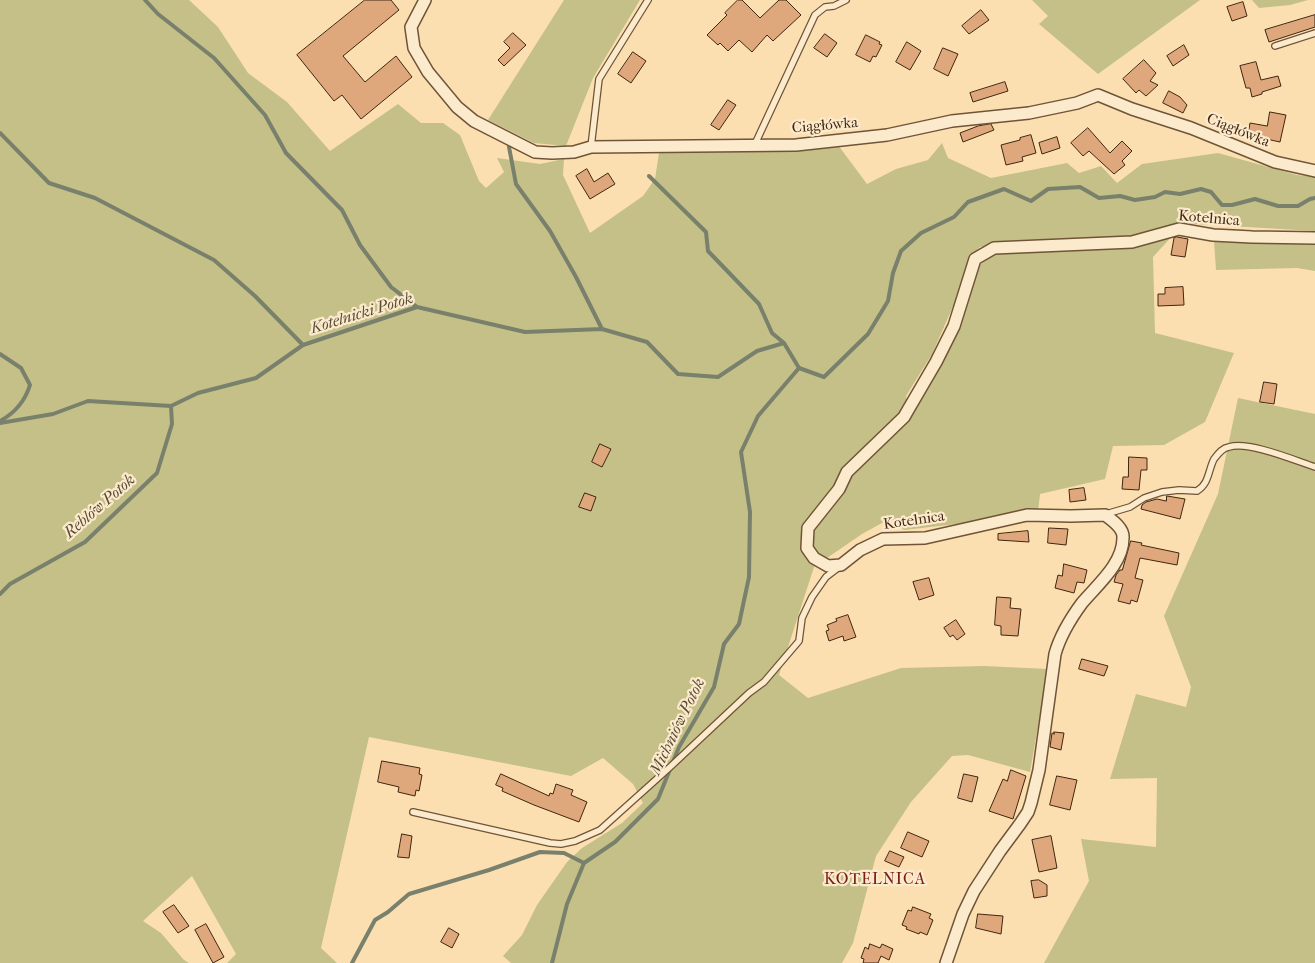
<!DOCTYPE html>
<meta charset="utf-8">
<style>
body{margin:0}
canvas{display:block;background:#fbdfb1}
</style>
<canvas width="1315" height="963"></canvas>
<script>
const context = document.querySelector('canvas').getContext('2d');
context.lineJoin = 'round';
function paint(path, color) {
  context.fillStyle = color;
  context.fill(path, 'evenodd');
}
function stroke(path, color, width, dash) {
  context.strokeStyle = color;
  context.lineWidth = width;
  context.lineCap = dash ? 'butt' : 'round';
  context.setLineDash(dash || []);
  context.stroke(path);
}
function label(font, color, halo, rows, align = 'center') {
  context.font = font + ' "IM FELL French Canon",serif';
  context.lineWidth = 4.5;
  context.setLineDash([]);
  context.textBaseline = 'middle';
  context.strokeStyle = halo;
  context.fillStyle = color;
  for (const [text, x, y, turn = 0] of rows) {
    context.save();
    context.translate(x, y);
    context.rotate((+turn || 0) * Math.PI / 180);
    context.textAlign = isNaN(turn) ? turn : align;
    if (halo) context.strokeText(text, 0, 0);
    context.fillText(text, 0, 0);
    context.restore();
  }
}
const green = new Path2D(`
 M0,0h189l29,27 30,46 39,29 43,49 68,-47 23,19h22l17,12 19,46 7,7 18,-16 -7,-14 43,6 24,-5 -1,16 27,58 53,-37 12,-17 4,-26 179,-8 29,39 29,-15 32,-9 14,-17 6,15 43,20 76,-15 12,10 22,-7 16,17 25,-19 76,-11 79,22 18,2v54l-136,-8 -45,13 -154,11 -11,12 -14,43 -23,52 -26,42 2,13 70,-143 22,-15 174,-17 -21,23 2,76 79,20 -29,69 -41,23 -51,1 -8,33 -65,15 -2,18 -72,11 -62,7 -13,-12 -29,16 -48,33 -35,108 29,23 93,-30 83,-2 64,3 -18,103 -62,-17 -16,1 -41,46 -35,54 -23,87 -11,20h-331l-8,-7 19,-21 15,-30 30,-43 15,-14 40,-25 21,-20 -10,-19 -30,-26 -32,18 -202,-39 -48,211 16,15h-110l9,-9 -44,-78 -49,45 18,12 23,27 5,3h-189z
 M564,0h76l-47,78 -27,68 -32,-3 -46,-23z
 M1032,0h168l-102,74 -59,-50 9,-8z
 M1252,0h56l-18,5 -31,3z
 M1315,240v31l-18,-3 -81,2 -2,-29z
 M1238,398l77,16v549h-271l45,-82 -8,-42 75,8 1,-69 -47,1 26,-85 50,13 5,-20 -27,-71 54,-122z`);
const stream = new Path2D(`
 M145,0l13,14 56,44 51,57 21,38 56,57 18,35 31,42 26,20
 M0,133l49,50 46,15 119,62 41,36 48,49
 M509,147l7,37 34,47 26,46 26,52
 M649,176l57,56 2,19 51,53 13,29 12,10
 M0,354l21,14 9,17c-5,16 -15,28 -30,36
 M0,423l53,-9 35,-13 83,5 27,-13 58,-15 47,-33 114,-38 108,25 77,-3 45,13 31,32 40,3 39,-26 27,-8 15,25 25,9 44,-43 20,-33 5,-28 8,-22 20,-18 33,-16 14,-15 36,-13 27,12 17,-12 32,-2 19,11 21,-2 15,4 20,-3 10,-5 15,2 21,-5 10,3 11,13h10l23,-6 23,7h20l12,-7 5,-1
 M0,594l10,-10 75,-42 72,-69 15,-49 -1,-18
 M352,963l23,-43 13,-8 21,-18 80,-24 51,-18 24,1 20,10
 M552,963l15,-59 17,-41 31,-21 43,-43 21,-52 35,-60 10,-43 15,-20 10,-47 1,-65 -9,-60 17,-36 41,-48`);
const building = new Path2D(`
 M365,0h26l8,10 -56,46 22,26 31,-26 16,21 -51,42 -19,-24 -8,6 -37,-46z
 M738,0h4l18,18 19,-18h7l15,15 -28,26 -6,-6 -15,17 -13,-12 -11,11 -8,-8 -2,2 -11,-10 20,-20 -2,-2z
 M1243,2l4,14 -15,5 -5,-14z
 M981,10l8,10 -20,14 -7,-8z
 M1315,15v12l-46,15 -4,-12z
 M513,33l13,12 -22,21 -6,-6 12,-12 -6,-6z
 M825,34l12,9 -10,14 -13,-9z
 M866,35l14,7 -1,2 3,1 -6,12 -3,-1 -3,6 -14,-7z
 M907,42l14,9 -11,19 -14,-8z
 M1184,45l5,10 -16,11 -6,-10z
 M943,48l15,6 -10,22 -14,-7z
 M633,52l13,9 -15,22 -13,-9z
 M1144,60l12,13 -6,8 8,4 -12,11 -7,-6 -3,3 -13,-14z
 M1256,62l5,18 17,-4 3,10 -19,6v2l-10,3 -2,-9h-4l-6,-22z
 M1005,82l3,9 -35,11 -3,-9z
 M1169,91l11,6 7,8 -4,8 -20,-10z
 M728,100l8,5 -17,25 -8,-5z
 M1270,112l16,3 -6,27 -32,-7 2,-12 17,3z
 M991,124l3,6 -31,12 -3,-9 18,-7z
 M1088,128l22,25 12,-12 10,10 -10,10 3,4 -11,9 -25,-23 -6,5 -12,-13z
 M1031,135l5,18 -14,4 1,4 -17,4 -5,-20 19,-5v-2z
 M1057,137l3,11 -18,6 -3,-11z
 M587,169l7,13 14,-9 7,11 -25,15 -14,-23z
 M1177,237l11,2 -3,18 -14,-2 3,-17z
 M1183,287l1,18 -26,1v-12h7v-6z
 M1264,382l13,2 -3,20 -14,-2z
 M600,444l11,5 -9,18 -10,-5z
 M1129,457l18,1v12h-6l-2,20 -17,-1 1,-12h5z
 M1084,488l2,12 -16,2 -1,-12z
 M585,493l11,4 -5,14 -12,-4z
 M1167,496l18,3 -5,20 -39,-10 1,-4 4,-3 11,-3 9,2z
 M1049,528l19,1 -2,16 -18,-2z
 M1028,531l1,11 -31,-2v-6z
 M1131,541l11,2 -1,2 38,8 -2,12 -37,-7 -5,20 8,2 -6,22 -6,-2 -1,4 -12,-3 5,-17 -9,-2 2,-7 4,-5h2z
 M1064,564l23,6 -3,13 -7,-1 -3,11 -19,-5 3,-13 4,1z
 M929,578l5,17 -15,5 -6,-18z
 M997,597l14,1 -1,10 11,1 -3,27 -17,-1v-9l-6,-1z
 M848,615l8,22 -12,4 -1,-5 -14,5 -3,-10 3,-1 -2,-5 10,-4 -1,-2z
 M956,620l9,14 -8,6 -4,-5 -3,2 -6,-9z
 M1082,659l26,7 -4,10 -25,-7z
 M1054,732l10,1 -3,17 -11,-3 2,-14 2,1z
 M382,761l38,7 -1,6 3,1 -3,16 -3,-1 -1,6 -17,-4 1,-5 -21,-5z
 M1011,770l15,6 -13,43 -24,-8 14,-32 4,2z
 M501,774l48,22 1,-3 3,1 3,-10 17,6 -2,5 16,7 -8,20 -45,-17 -32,-14 1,-3 -7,-3z
 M964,774l14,3 -6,25 -14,-4z
 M1057,776l20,4 -7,30 -20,-5z
 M908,832l21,9 -7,16 -21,-9z
 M402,834l10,2 -3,22 -11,-1z
 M1051,836l6,32 -18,4 -7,-32z
 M890,851l14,6 -5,10 -14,-6z
 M1039,880l8,5v11l-13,2 -3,-17z
 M174,905l15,21 -11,7 -15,-21z
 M913,907l18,7 -2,4 4,2 -6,15 -7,-3 -1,2 -13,-5 1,-2 -5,-2 6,-15 3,1z
 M978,914l25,2 -2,18 -25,-6z
 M206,924l18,33 -11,6 -18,-33z
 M449,928l10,6 -7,14 -11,-6z
 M870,944l10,4 2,-4 11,5 -4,11 -8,-4 -3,7h-15l1,-4 -3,-1 4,-11 3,2z`);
const service = new Path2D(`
 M1275,46l40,-13
 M755,144l60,-129 10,-8 9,-1 12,-6
 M591,147l8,-68 49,-79
 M1106,514l24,-7 14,-9 18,-6 17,-2 18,1c12,-7 11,-20 17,-32 4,-5 8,-11 15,-12 20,-6 65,13 86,20
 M413,812l137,31 11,1 14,-3 25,-11 69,-62 80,-75 15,-11 35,-41 3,-23 10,-21 14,-20 13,-10`);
const minor = new Path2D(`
 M425,0l-14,27 3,21 14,24 29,35 17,14 61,31 17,1 22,-1 17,-5 205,-2 91,-10 65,-14 77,-8 48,-10 21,-8 34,14 59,19 84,34 40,9
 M946,963l17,-49 11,-23 26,-40 20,-27 8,-12 3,-9 8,-33 16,-116c5,-18 16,-36 27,-51 15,-18 41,-39 41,-65 1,-10 -11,-18 -18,-23l-34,1 -44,-1 -102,23 -42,1 -23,11 -19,15 -13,1 -14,-8 -7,-10 1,-20 31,-39 8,-17 57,-55 4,-7 28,-48 18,-36 21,-67 19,-11 138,-6 47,-13 34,6 39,2 63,1`);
const streetNames = [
 ["Ciągłówka",825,126,-5],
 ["Ciągłówka",1238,131,22],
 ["Kotelnica",1209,219,5],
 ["Kotelnica",914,521,-8]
];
const waterNames = [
 ["Kotelnicki Potok",362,314,-17],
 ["Reblów Potok",100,507,-41],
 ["Michniów Potok",678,727,-64]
];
const neighbourhoodNames = [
 ["KOTELNICA",875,880]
];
paint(green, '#c4c088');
stroke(stream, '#79816c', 4);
paint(building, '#dea77c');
stroke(building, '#412610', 1);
stroke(service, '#705438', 8);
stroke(minor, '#705438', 14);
stroke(service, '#fceacc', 5.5);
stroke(minor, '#fceacc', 11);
label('15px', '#412610', '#fceacc', streetNames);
label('italic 16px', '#584c36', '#fceacc', waterNames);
context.letterSpacing = '1px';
label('16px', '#7a1f14', '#fceacc', neighbourhoodNames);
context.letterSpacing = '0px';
</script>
